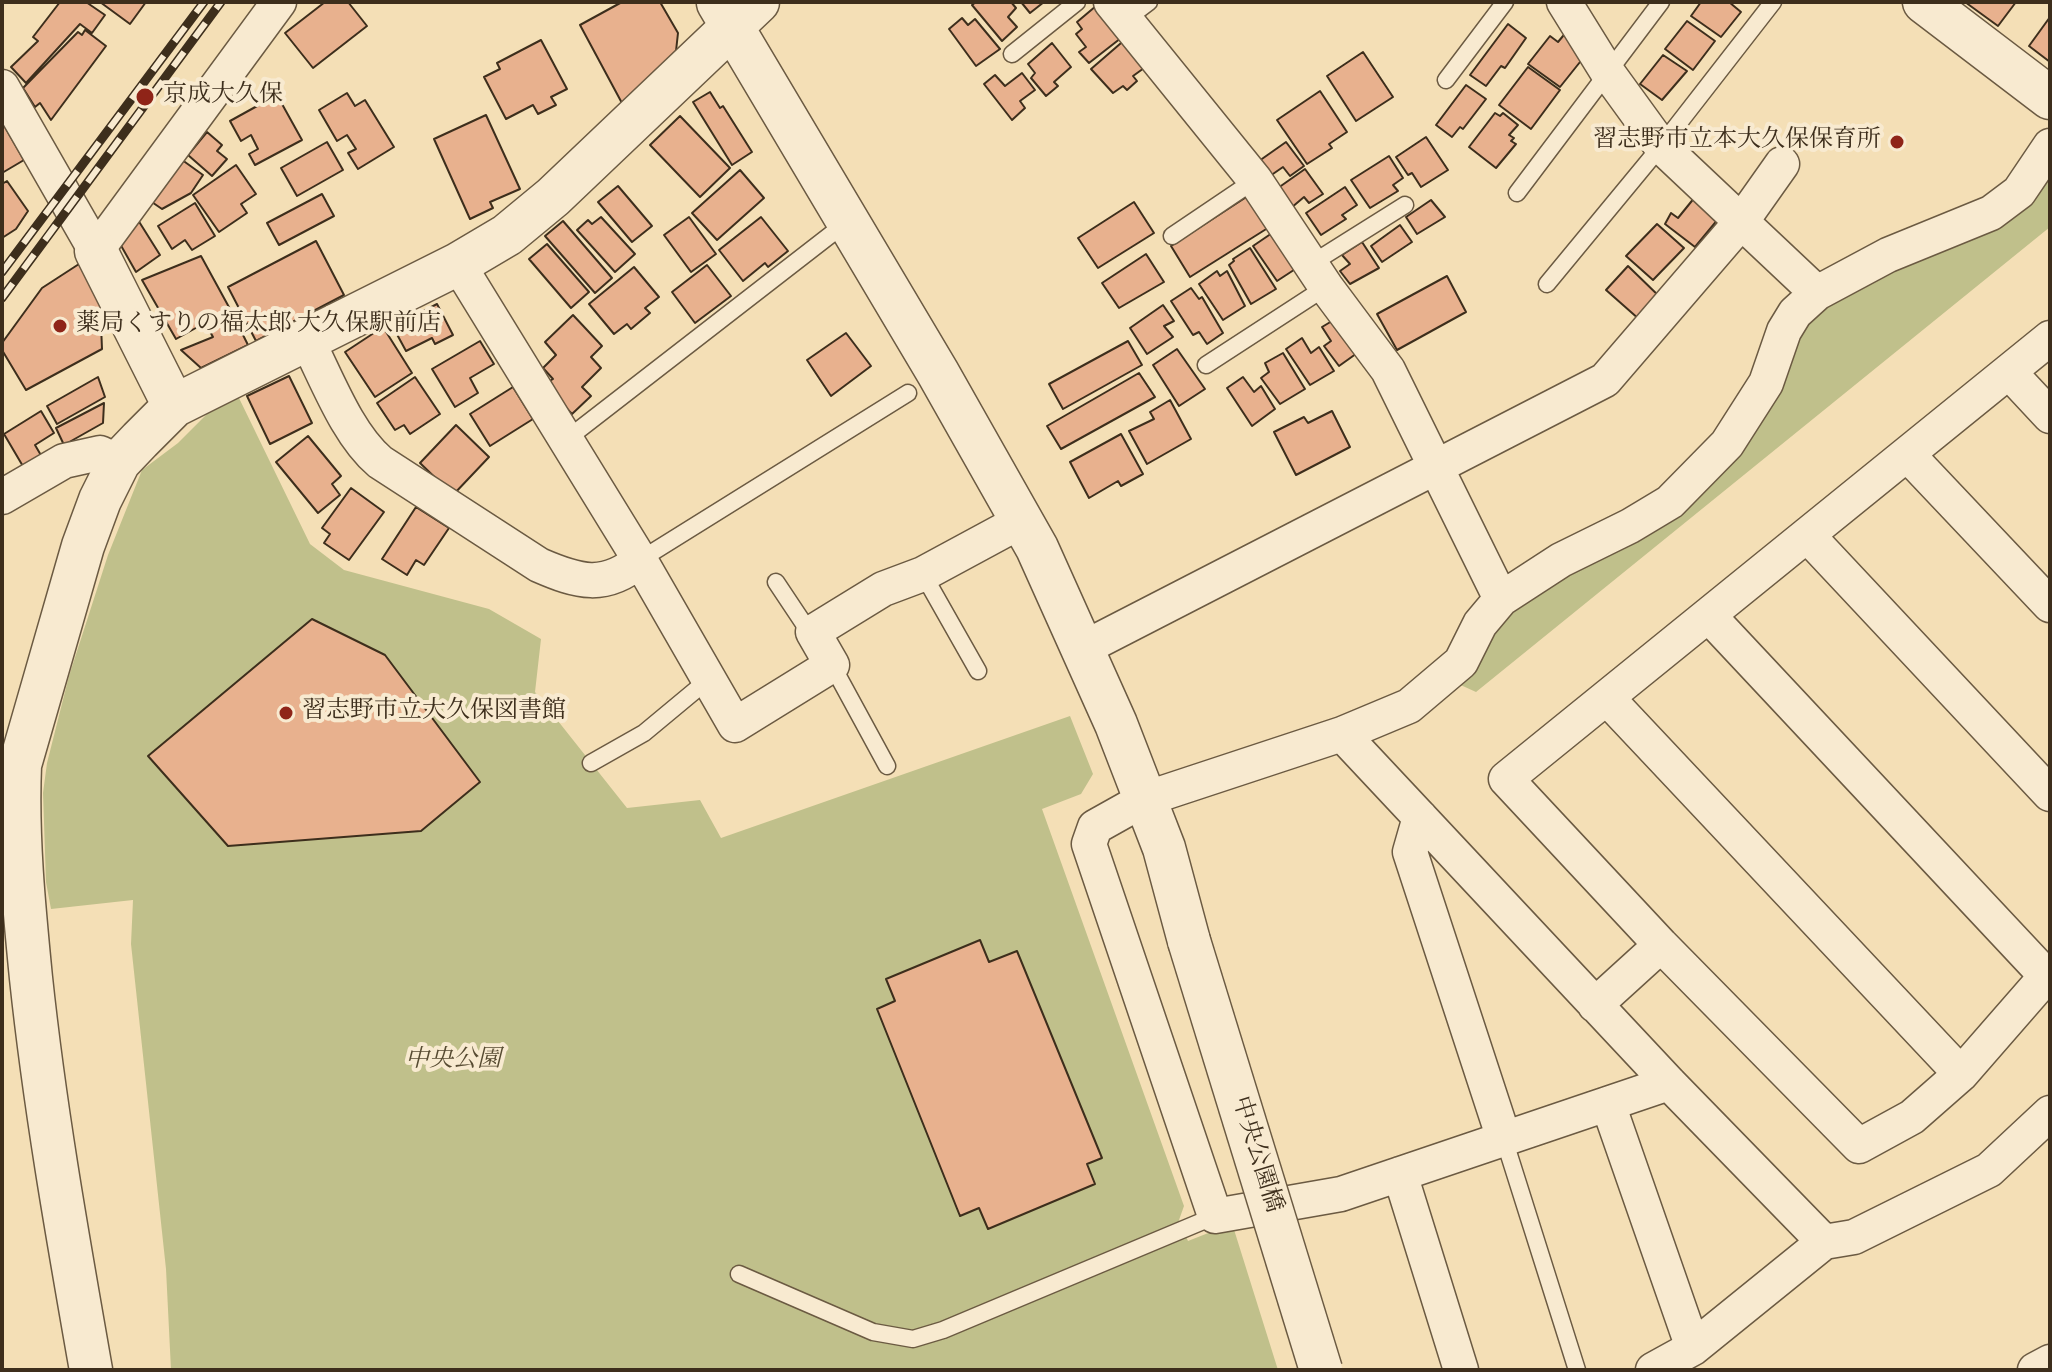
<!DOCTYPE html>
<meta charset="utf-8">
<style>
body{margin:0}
#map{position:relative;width:2052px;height:1372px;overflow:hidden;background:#f4dfb6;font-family:"Sorts Mill Goudy",serif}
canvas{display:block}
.frame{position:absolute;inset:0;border:4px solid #3d2e1c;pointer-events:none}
</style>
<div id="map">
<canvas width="2052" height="1372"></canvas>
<div class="frame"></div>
</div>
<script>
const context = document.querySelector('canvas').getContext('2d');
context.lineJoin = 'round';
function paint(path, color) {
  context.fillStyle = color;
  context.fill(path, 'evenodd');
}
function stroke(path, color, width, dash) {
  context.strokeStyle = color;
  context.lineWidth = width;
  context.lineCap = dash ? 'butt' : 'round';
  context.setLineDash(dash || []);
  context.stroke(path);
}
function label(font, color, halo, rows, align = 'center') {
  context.font = font + ' "Sorts Mill Goudy","Noto Serif JP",serif';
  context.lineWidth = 8;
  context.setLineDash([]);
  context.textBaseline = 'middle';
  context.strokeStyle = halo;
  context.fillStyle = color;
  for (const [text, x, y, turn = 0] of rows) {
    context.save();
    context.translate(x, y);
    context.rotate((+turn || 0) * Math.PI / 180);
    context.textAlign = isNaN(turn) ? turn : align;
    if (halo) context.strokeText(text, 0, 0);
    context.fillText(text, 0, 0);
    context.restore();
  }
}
const green = new Path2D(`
 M2050,169v58l-574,465 -22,-10 61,-77 161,-95 133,-196 109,-55z
 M238,396l72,148 34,26 145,39 52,30 -6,53 92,116 73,-8 21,38 349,-122 23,58 -12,20 -39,15 142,397 -5,14 9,21 38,-15 5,-6 47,150h-1107l-5,-101 -35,-325 2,-44 -82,9 -5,-27 -3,-89 4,-30 22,-87 39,-121 34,-85 36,-27 39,-39z`);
const building = new Path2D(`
 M60,2h26l19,13 -13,18 -12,-9 -54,59 -15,-16 27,-26 -5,-4z
 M100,2h46l-16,22z
 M325,2h23l19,24 -54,42 -28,-35z
 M622,2h38l18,31 -2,18 -53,54 -43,-80z
 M976,2h35l5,6 -8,9 9,10 -15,14 -30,-36z
 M1021,2h23l-14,11z
 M1701,2h28l12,10 -20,25 -30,-21z
 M1965,2h51l-18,24z
 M1096,6l25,32 -32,25 -10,-11 7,-5 -10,-13 6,-5 -5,-7z
 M2050,17v45l-21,-16z
 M962,18l6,7 7,-6 25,30 -24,17 -27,-37z
 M1687,21l28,20 -22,29 -28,-21z
 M1508,24l18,14 -21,30 -4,-2 -15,20 -16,-11z
 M85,30l21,16 -55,74 -11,-17 -5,4 -12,-19 55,-56 4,3z
 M1568,30l20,22 -28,35 -32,-23 22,-28 8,6z
 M1128,37l23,26 -18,13 4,5 -10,9 -4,-4 -10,7 -22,-24z
 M541,40l26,49 -16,8 5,8 -18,9 -5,-9 -27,14 -22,-42 16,-8 -3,-6z
 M1052,43l19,24 -17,15 4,4 -12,10 -15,-18 4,-5 -7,-9z
 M1363,52l30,45 -37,24 -29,-45z
 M1663,55l24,16 -25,29 -22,-16z
 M1528,67l32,23 -29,39 -32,-24z
 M1022,73l13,17 -15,11 5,7 -13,12 -28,-36 11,-9 10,11z
 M1466,85l20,14 -23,30 -3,-2 -8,10 -16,-12z
 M1320,91l27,41 -18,12 3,4 -25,16 -30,-44z
 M710,92l10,16 3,-2 29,46 -20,13 -39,-63z
 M347,93l8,13 10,-6 29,47 -36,22 -10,-16 8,-4 -9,-14 -10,6 -18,-31z
 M277,95l25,45 -47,25 -6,-11 9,-5 -7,-14 -10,6 -11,-20z
 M1495,113l5,3 3,-3 15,12 -9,10 5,3 -3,3 5,3 -20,24 -27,-21z
 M486,115l34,74 -30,13 3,6 -23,11 -36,-80z
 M680,116l50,52 -30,29 -50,-52z
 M4,125l20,35 -22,13v-47z
 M207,132l15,13 -5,6 10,8 -15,17 -24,-21z
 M1426,137l22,33 -27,17 -9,-14 -4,2 -12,-18z
 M327,142l16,28 -46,26 -16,-28z
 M1286,142l18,24 -14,10 -7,-9 -13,9 -11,-15z
 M1389,156l14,22 -10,7 5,6 -28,17 -19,-28z
 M178,157l25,18 -12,18 -29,16 -16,-11z
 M236,165l20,29 -15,10 6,9 -28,19 -26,-37z
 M1305,169l18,25 -14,9 -5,-6 -13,11 -13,-20z
 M740,170l24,28 -47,42 -25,-27z
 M7,181l21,30 -12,18 -14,9v-54z
 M618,186l34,40 -20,16 -34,-40z
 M1345,187l12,18 -15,10 4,4 -25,16 -15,-22z
 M322,194l12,22 -55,29 -12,-22z
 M1251,194l20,32 -81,51 -19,-31z
 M1695,197l24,21 -24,29 -30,-23 6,-11 7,5z
 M1431,200l14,17 -28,17 -11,-17z
 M1134,202l20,31 -56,35 -20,-30z
 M195,203l20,33 -23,14 -7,-10 -13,9 -14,-23z
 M601,217l34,37 -20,18 -38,-42 11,-10 4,4z
 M689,217l27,37 -25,18 -27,-37z
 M761,217l27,34 -20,16 -3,-4 -22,18 -24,-31z
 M138,220l22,35 -24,17 -21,-37z
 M563,221l49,57 -17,15 -50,-57z
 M1657,224l27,24 -31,32 -27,-24z
 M1400,225l12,17 -30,20 -11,-16z
 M1278,229l25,35 -26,17 -24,-35z
 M316,241l28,54 -88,46 -28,-54z
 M1362,242l17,26 -29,16 -10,-13 10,-7 -8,-9z
 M547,244l42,48 -18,16 -42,-49z
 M1250,248l26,41 -25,15 -22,-39 5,-4 -1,-2z
 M1146,254l18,28 -45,26 -17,-25z
 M201,256l29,53 -54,30 -34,-59z
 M79,264l21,36 2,49 -76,41 -24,-40v-7l40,-55z
 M707,265l24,31 -36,27 -23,-31z
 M1628,266l34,33 -22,21 -34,-30z
 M634,267l25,30 -14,11 5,5 -19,16 -4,-5 -13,10 -25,-30z
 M1217,271l3,5 7,-5 18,35 -22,14 -24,-36z
 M1447,276l19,36 -69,38 -20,-36z
 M1191,288l8,11 3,-2 21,36 -16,11 -8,-12 -6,3 -22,-34z
 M437,304l16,31 -18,9 -3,-6 -26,13 -13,-24z
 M1163,305l11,16 -10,5 9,11 -26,17 -17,-26z
 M233,315l15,30 -47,23 -20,-18 32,-13 -5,-9z
 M573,315l29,31 -11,11 10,11 -19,19 9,9 -19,18 -22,-23 -2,-9 5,-3 -10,-11 13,-13 -11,-13z
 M1337,318l23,33 -21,15 -15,-20 7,-5 -9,-14z
 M383,327l29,46 -37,24 -30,-45z
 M846,333l25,33 -40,30 -24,-36z
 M1302,338l9,15 8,-6 15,24 -24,14 -24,-36z
 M480,341l14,23 -24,14 8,15 -23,14 -23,-38z
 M1128,341l14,24 -79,44 -14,-25z
 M1177,349l28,40 -26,17 -26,-41z
 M1283,353l22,36 -25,15 -19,-26 8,-6 -4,-9z
 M1139,373l16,24 -94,52 -14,-23z
 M289,376l23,47 -42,21 -23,-48z
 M98,377l7,20 -48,27 -10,-18z
 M415,377l25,37 -30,20 -6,-9 -9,5 -18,-27z
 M1243,377l11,15 7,-6 14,23 -23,17 -25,-38z
 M513,387l20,32 -43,27 -20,-32z
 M1170,400l21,39 -44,25 -18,-33 25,-12 -4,-7z
 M104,403l-1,20 -39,22 -8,-17z
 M41,411l13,22 -19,12 7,12 -18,11 -20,-34z
 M1332,411l18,36 -54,28 -22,-43 30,-15 4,6z
 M456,425l33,32 -36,38 -33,-32z
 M1121,434l22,40 -22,12 -3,-5 -29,17 -19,-36z
 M308,436l33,40 -9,8 8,11 -22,18 -42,-51z
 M351,488l33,24 -35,48 -25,-17 6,-9 -8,-6z
 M416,507l33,21 -25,37 -8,-5 -9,15 -25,-16z
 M312,619l73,36 95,127 -59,49 -193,15 -80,-90z
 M980,940l9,22 28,-11 85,207 -15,6 8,20 -107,45 -9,-21 -19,8 -83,-207 18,-8 -9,-22z`);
const service = new Path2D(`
 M1124,21l25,-19
 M1012,54l65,-52
 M1446,80l59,-78
 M1517,193l144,-191
 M1172,236l83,-56
 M1311,264l94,-59
 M1547,284l114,-138 112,-144
 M1206,365l120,-78
 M567,439l280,-217
 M640,560l268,-167
 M923,574l55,97
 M776,582l28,42 9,8
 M832,665l55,101
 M591,763l53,-30 65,-54
 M1504,1139l73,231
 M739,1274l134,58 40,7 30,-9 272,-114`);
const minor = new Path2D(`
 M1111,2l144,178 71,107 62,83 113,229
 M1564,2l44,71 53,73 156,147
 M2,87l94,164 183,-249
 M458,264l182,296 95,165 97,-60 -19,-33 70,-43 40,-15 100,-54
 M2050,338l-544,441 155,166 198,201 53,-29 49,-43 89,-102
 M307,340c20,39 40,94 73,122l159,103c39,17 66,25 101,-5
 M2009,372l41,44
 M1908,455l142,150
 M2,497l62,-36 36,-8 19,9
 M1808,536l242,258
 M1709,616l341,364
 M1082,649l523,-269 136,-158 41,-58
 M1607,698l354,376
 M1342,734l327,349 155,159 30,-5 135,-67 61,-57
 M1420,817l-10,35 94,287
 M1595,1005l66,-60
 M1669,1083l-328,111 -126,22 -126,-372 6,-17 50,-28 197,-65 67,-28 52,-44 19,-38 21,-25 60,-39 69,-34 40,-24 57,-58 39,-61 18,-52 11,-18 22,-20 71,-38 103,-42 28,-21 31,-46
 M1608,1104l85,244
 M1400,1174l61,196
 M1653,1370l40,-22 131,-106
 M2035,1370l15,-8`);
const tertiary = new Path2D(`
 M1924,2l126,96
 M718,3l220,370 99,175 79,176 29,75 19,49 25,93
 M96,251l78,155
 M91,1370c-23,-131 -46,-260 -60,-392 -7,-71 -14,-142 -11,-213l63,-219 17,-46 19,-38 21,-22 34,-34 284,-142 49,-29 46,-38 205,-195`);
const rail = new Path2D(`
 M2,272l202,-270
 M2,298l219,-296`);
const tertiaryBridge = new Path2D(`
 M1189,941l132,429`);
const markers = [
 [145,97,10,"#8f2418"],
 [1897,142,8,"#8f2418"],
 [60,326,8,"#8f2418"],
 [286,713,8,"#8f2418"]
];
const poiNames = [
 ["京成大久保",163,97],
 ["習志野市立本大久保保育所",1881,142,"right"],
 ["薬局くすりの福太郎 大久保駅前店",76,326],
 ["習志野市立大久保図書館",302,713]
];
const parkNames = [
 ["中央公園",453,1062]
];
const streetNames = [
 ["中央公園橋",1255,1155,73]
];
paint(green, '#c0c08b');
paint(building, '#e8b18e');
stroke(building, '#3d2e1c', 2);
stroke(service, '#6b5a42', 19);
stroke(minor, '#6b5a42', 37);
stroke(tertiary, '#6b5a42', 45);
stroke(service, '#f8ead0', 16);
stroke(minor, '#f8ead0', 34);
stroke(tertiary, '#f8ead0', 42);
stroke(rail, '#3d2e1c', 9);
stroke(rail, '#f8ead0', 6, [18]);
stroke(tertiaryBridge, '#6b5a42', 45, []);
stroke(tertiaryBridge, '#f8ead0', 42);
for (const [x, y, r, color] of markers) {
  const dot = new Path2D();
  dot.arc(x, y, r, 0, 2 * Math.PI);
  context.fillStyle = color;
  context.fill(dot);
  stroke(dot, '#f8ead0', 3);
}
label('24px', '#3d2e1c', '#f8ead0', poiNames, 'left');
label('italic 24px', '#574b32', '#f8ead0', parkNames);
label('24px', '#3d2e1c', '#f8ead0', streetNames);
</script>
